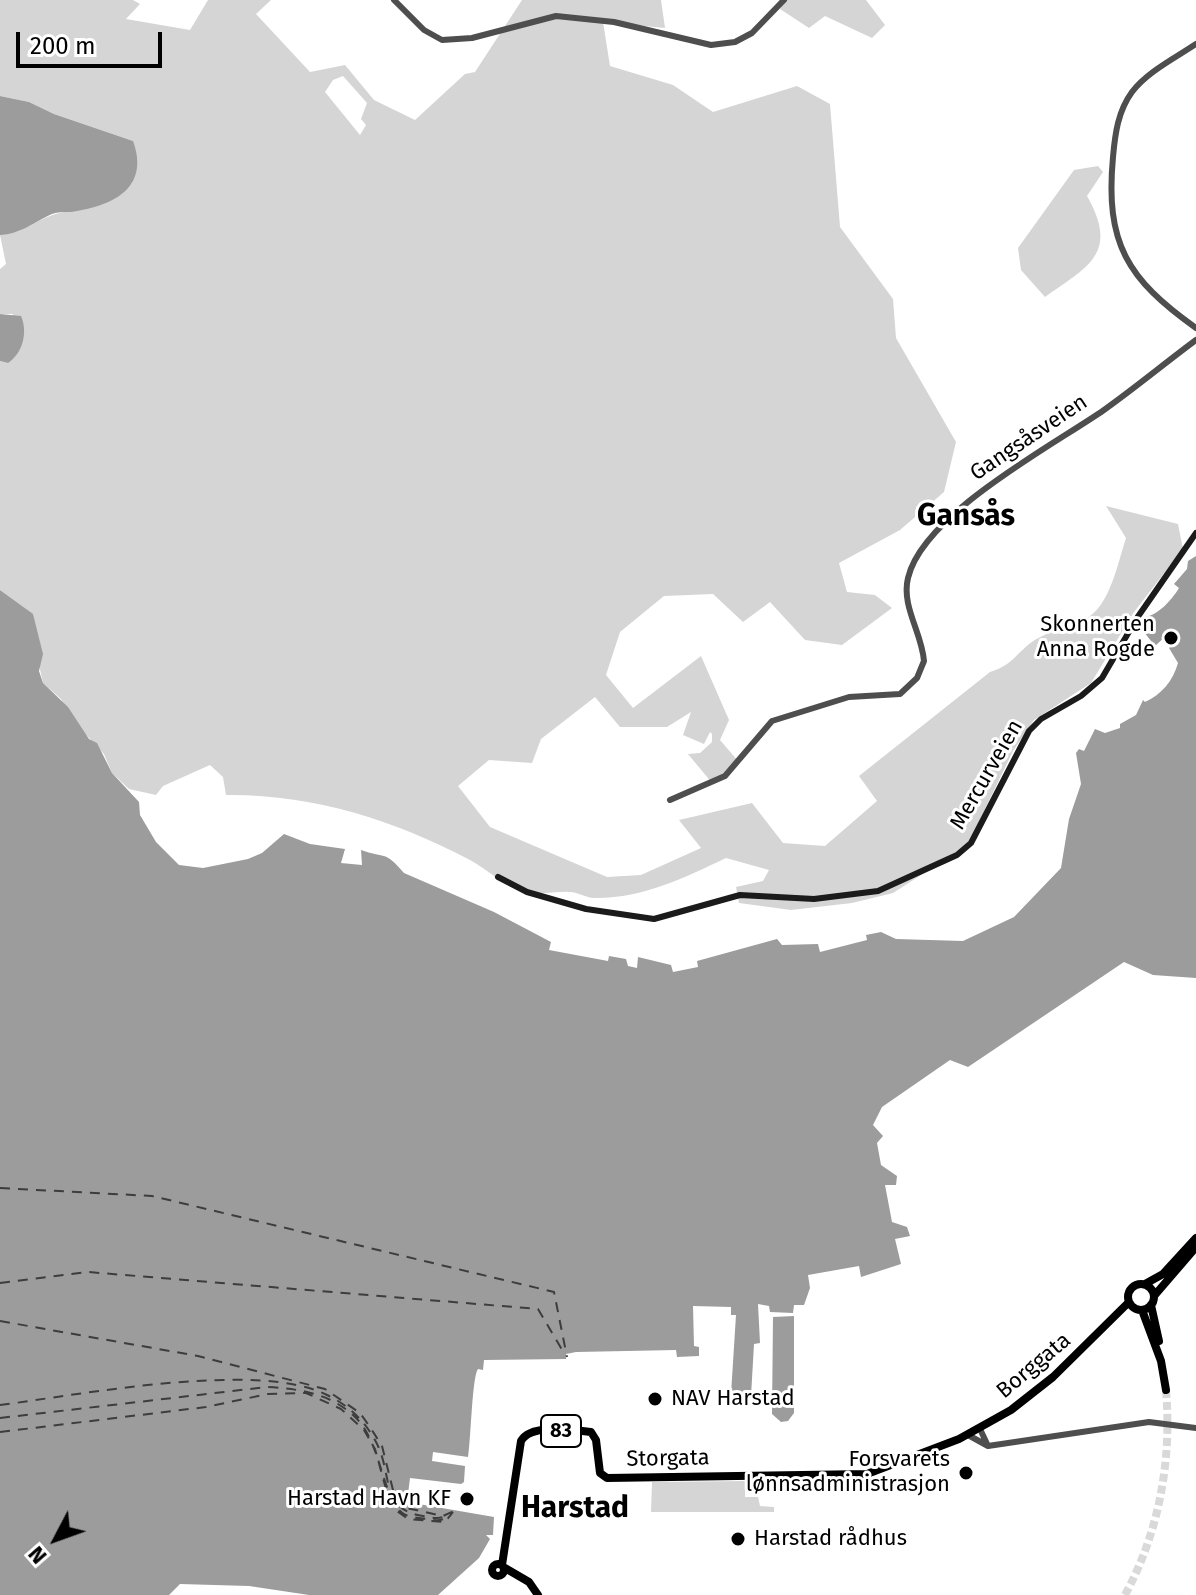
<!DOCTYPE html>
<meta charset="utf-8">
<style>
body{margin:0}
#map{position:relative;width:1196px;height:1595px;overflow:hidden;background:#fff;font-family:"Fira Sans",sans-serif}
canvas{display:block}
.north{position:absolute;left:16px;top:1499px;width:80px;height:80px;-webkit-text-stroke:6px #fff;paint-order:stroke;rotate:229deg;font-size:22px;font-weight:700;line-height:32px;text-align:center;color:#000}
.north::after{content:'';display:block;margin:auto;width:28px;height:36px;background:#000;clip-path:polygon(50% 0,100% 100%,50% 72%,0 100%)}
.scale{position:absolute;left:16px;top:32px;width:146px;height:36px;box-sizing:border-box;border:4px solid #000;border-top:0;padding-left:10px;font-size:24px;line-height:28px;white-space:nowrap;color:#000;-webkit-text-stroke:6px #fff;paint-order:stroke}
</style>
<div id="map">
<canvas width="1196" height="1595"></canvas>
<div class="north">N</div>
<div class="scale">200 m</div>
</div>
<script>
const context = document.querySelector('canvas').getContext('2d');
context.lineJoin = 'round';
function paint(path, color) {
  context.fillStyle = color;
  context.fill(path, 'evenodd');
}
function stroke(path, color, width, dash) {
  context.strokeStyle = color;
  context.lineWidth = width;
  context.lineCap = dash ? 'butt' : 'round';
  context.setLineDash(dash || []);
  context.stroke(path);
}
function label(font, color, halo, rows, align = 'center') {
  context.font = font + ' "Fira Sans",sans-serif';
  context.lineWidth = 6;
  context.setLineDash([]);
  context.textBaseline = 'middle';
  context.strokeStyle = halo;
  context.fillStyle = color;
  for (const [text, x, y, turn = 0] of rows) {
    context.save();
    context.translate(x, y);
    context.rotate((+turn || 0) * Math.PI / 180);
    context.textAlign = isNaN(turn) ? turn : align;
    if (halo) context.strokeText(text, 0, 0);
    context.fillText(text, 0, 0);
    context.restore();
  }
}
const green = new Path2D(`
 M0,0h133l7,4 -14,15 64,11 18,-30h63l-15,14 54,58 35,-7 29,35 41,20 50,-46 10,-2 47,-72h139l4,28 -62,-6 7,44 63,19 40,27 84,-26 33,18 10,123 53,72 3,39 60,104 -12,50 -44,38 -61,33 8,29 28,3 17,13 -50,37 -37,-5 -35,-38 -27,20 -30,-28 -49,2 -44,36 -14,43 27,33 68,-52 28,64 -9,20 19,22 -27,21 -24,-29 12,-1 12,-11v-8l-2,-2 -6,12 -21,-9 8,-23 -24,15h-47l-25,-30 -54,42 -9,24 -43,-3 -31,26 32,41 117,50 34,-2 60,-27 -22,-28 73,-17 31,40 42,3 52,-45 -18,-25 131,-104c20,-6 25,-16 39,-28 17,-13 38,-16 56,-25 25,-12 33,-57 41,-81l-20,-32 72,18 5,25 -49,63 -43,71 -57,37 -21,31 -43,89 -16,14 -61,39 -41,10 -61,7 -52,-7 -3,-16 27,-6 6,-11 -43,-12c-42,20 -85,41 -132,40 -8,0 -16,-6 -24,-6 -16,-1 -30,4 -48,-1 -18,-5 -35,-22 -52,-31 -76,-40 -157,-66 -244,-65l-3,-18 -13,-12 -47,21 -7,9 -27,-6 -17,-16 -8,-19 -26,-28 -17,-27 -18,-16 -16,-73 -27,-20v-229l8,2 5,-49h-13v-45l6,-5 -6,-29c27,-1 44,-24 71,-23l62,-71 -79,-27 -25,-12 -29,-6zM343,76l24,27 -6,16 5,6 -6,10 -35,-43 8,-12z
 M785,0h81l19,25 -13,13 -47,-22 -16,12 -29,-19z
 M1098,166l5,6 -16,24c33,58 0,71 -42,101l-24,-27 -3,-22 56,-78z
 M745,1481v16h13l2,9 14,1v5h-123l1,-30z`);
const water = new Path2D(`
 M0,96l29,6 25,12 79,27c16,44 -15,63 -56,70 -8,2 -16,0 -25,3 -18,8 -31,20 -52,21z
 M0,314l21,2c7,16 2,37 -13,47l-8,-2z
 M1196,556v422l-43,-3 -29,-13 -156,105 -18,-7 -68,47 -9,18 10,11 -6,7 4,22 16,11 -1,9h-11l7,37 15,5 3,9 -15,3 6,25 -40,13 -2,-11 -51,9 2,13 -6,17h-10l-1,8 -23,-1 -1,-6 -11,-2 2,39 -6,1 -3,52 -20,-2 5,-79h-5v-8l-38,-1 1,40 5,1v9l-22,1 -1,-7 -100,2 -10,2v5l-82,1 -1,10 -5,-1c-6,8 -7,70 -10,88l-35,-5 -1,9 33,5 -1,16 -3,2 -51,-6 -3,24 87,15 -1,18h-7l4,4 -11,19 -41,37h-129l-60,-9 -69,-2 -11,11h-169v-1005l33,24 10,40 -4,17 4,12 25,24 21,32 8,4 15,30 27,29 1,13 16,27 23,23 24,3 45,-9 14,-6 22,-19 26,10 35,5 -4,14 21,2 -1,-15c26,9 23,0 43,23l90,39 57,30 -2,8 59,11 1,-5 17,3 2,7 9,2 1,-11 33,8 2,7 25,-5 -1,-6 80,-22 5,6 36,-1 2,8 47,-12 -1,-5 15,-3 15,7 67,2 51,-24 47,-49 8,-49 12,-35 -5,-31 3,-4 5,2 11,-22 10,4 15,-5v-4l16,-9 7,-15 2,2c16,-7 28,-21 33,-39l-9,-15 4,-5 -7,-7 -11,10 -15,-19 5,-10c13,-2 26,-16 34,-29l-5,-4 13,-15 1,-8z
 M794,1316v97l-6,8 -7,1 -9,-8 1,-97z`);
const ferry = new Path2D(`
 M0,1188l152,8 402,96 13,65
 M0,1283l88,-11 450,37 26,44
 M0,1321l198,35 127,33 35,24 10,14 12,19 13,52 7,9 41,9 11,-5
 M0,1405c80,-10 258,-45 327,-10 23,11 40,28 51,51 14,30 3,64 45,70 9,2 16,3 24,0
 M0,1418l267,-31c33,2 62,6 87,29 28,25 28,85 50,98 7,4 16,4 24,5 10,2 15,2 23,-4
 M0,1432l206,-25 62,-13 38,-1 35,16 23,21 11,19 14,51 8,11 11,8 37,3 8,-10`);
const trunkTunnel = new Path2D(`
 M1125,1595c34,-63 47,-134 41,-205`);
const tertiary = new Path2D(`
 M394,0l30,30 18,10 30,-2 84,-22 58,6 97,23 24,-3 17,-9 32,-33
 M1196,44c-21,14 -49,28 -64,48 -14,19 -17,42 -19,65 -8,86 14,122 83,171
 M670,800l55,-24 47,-55 77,-24 51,-3 17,-16 7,-17c-2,-28 -23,-55 -16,-83 15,-64 144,-132 196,-168 31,-22 61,-47 92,-70
 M980,1429l8,17
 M968,1435l20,11 161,-24 47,6`);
const secondary = new Path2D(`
 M498,877l29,15 59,17 68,10 86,-24 74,4 64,-8 79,-36 14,-12 58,-112 12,-12 40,-23 21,-18 35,-60 59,-85`);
const trunk = new Path2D(`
 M1145,1284l18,-10 33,-36
 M1128 1297a13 13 0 1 1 26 0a13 13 0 1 1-26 0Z
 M1154,1296l42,-49
 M1151,1305l8,36
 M1142,1310l19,51 5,29
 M492 1570a6 6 0 1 1 12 0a6 6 0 1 1-12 0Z
 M502,1565l19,-124c10,-18 51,-11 70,-9l5,8 4,33 7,5 260,-4 92,-35 52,-29 42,-33 76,-75
 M505,1568l24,14 9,13`);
const markers = [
 [1171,638,8,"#000"],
 [655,1399,8,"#000"],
 [966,1473,8,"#000"],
 [467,1499,8,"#000"],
 [738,1539,8,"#000"]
];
const shields = [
 [561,1431,40]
];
const shieldNames = [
 ["83",561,1431]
];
const streetNames = [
 ["Gangsåsveien",1029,438,-34],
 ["Mercurveien",987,775,-60],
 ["Borggata",1034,1366,-40],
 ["Storgata",668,1459,-1]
];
const poiNames = [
 ["Skonnerten",1155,625],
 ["Anna Rogde",1155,650],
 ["NAV Harstad",671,1399,"left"],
 ["Forsvarets",950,1460],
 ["lønnsadministrasjon",950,1485],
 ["Harstad Havn KF",451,1499],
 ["Harstad rådhus",754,1539,"left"]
];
const districtNames = [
 ["Gansås",966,517],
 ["Harstad",575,1509]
];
paint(green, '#d5d5d5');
paint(water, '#9c9c9c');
stroke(ferry, '#3d3d3d', 2, [10, 8]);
stroke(trunkTunnel, '#d9d9d9', 8, [8, 4]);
stroke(tertiary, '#4e4e4e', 6);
stroke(secondary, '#1b1b1b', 6);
stroke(trunk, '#000', 8);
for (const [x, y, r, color] of markers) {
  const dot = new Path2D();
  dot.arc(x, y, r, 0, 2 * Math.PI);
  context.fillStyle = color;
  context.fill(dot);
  stroke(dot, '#fff', 3);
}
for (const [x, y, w] of shields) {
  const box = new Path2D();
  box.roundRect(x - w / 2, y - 16, w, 32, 6);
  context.fillStyle = '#fff';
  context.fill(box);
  stroke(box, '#000', 2);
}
label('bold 20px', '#000', null, shieldNames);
label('22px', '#000', '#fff', streetNames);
label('22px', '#000', '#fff', poiNames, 'right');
label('bold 30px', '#000', '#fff', districtNames);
</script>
